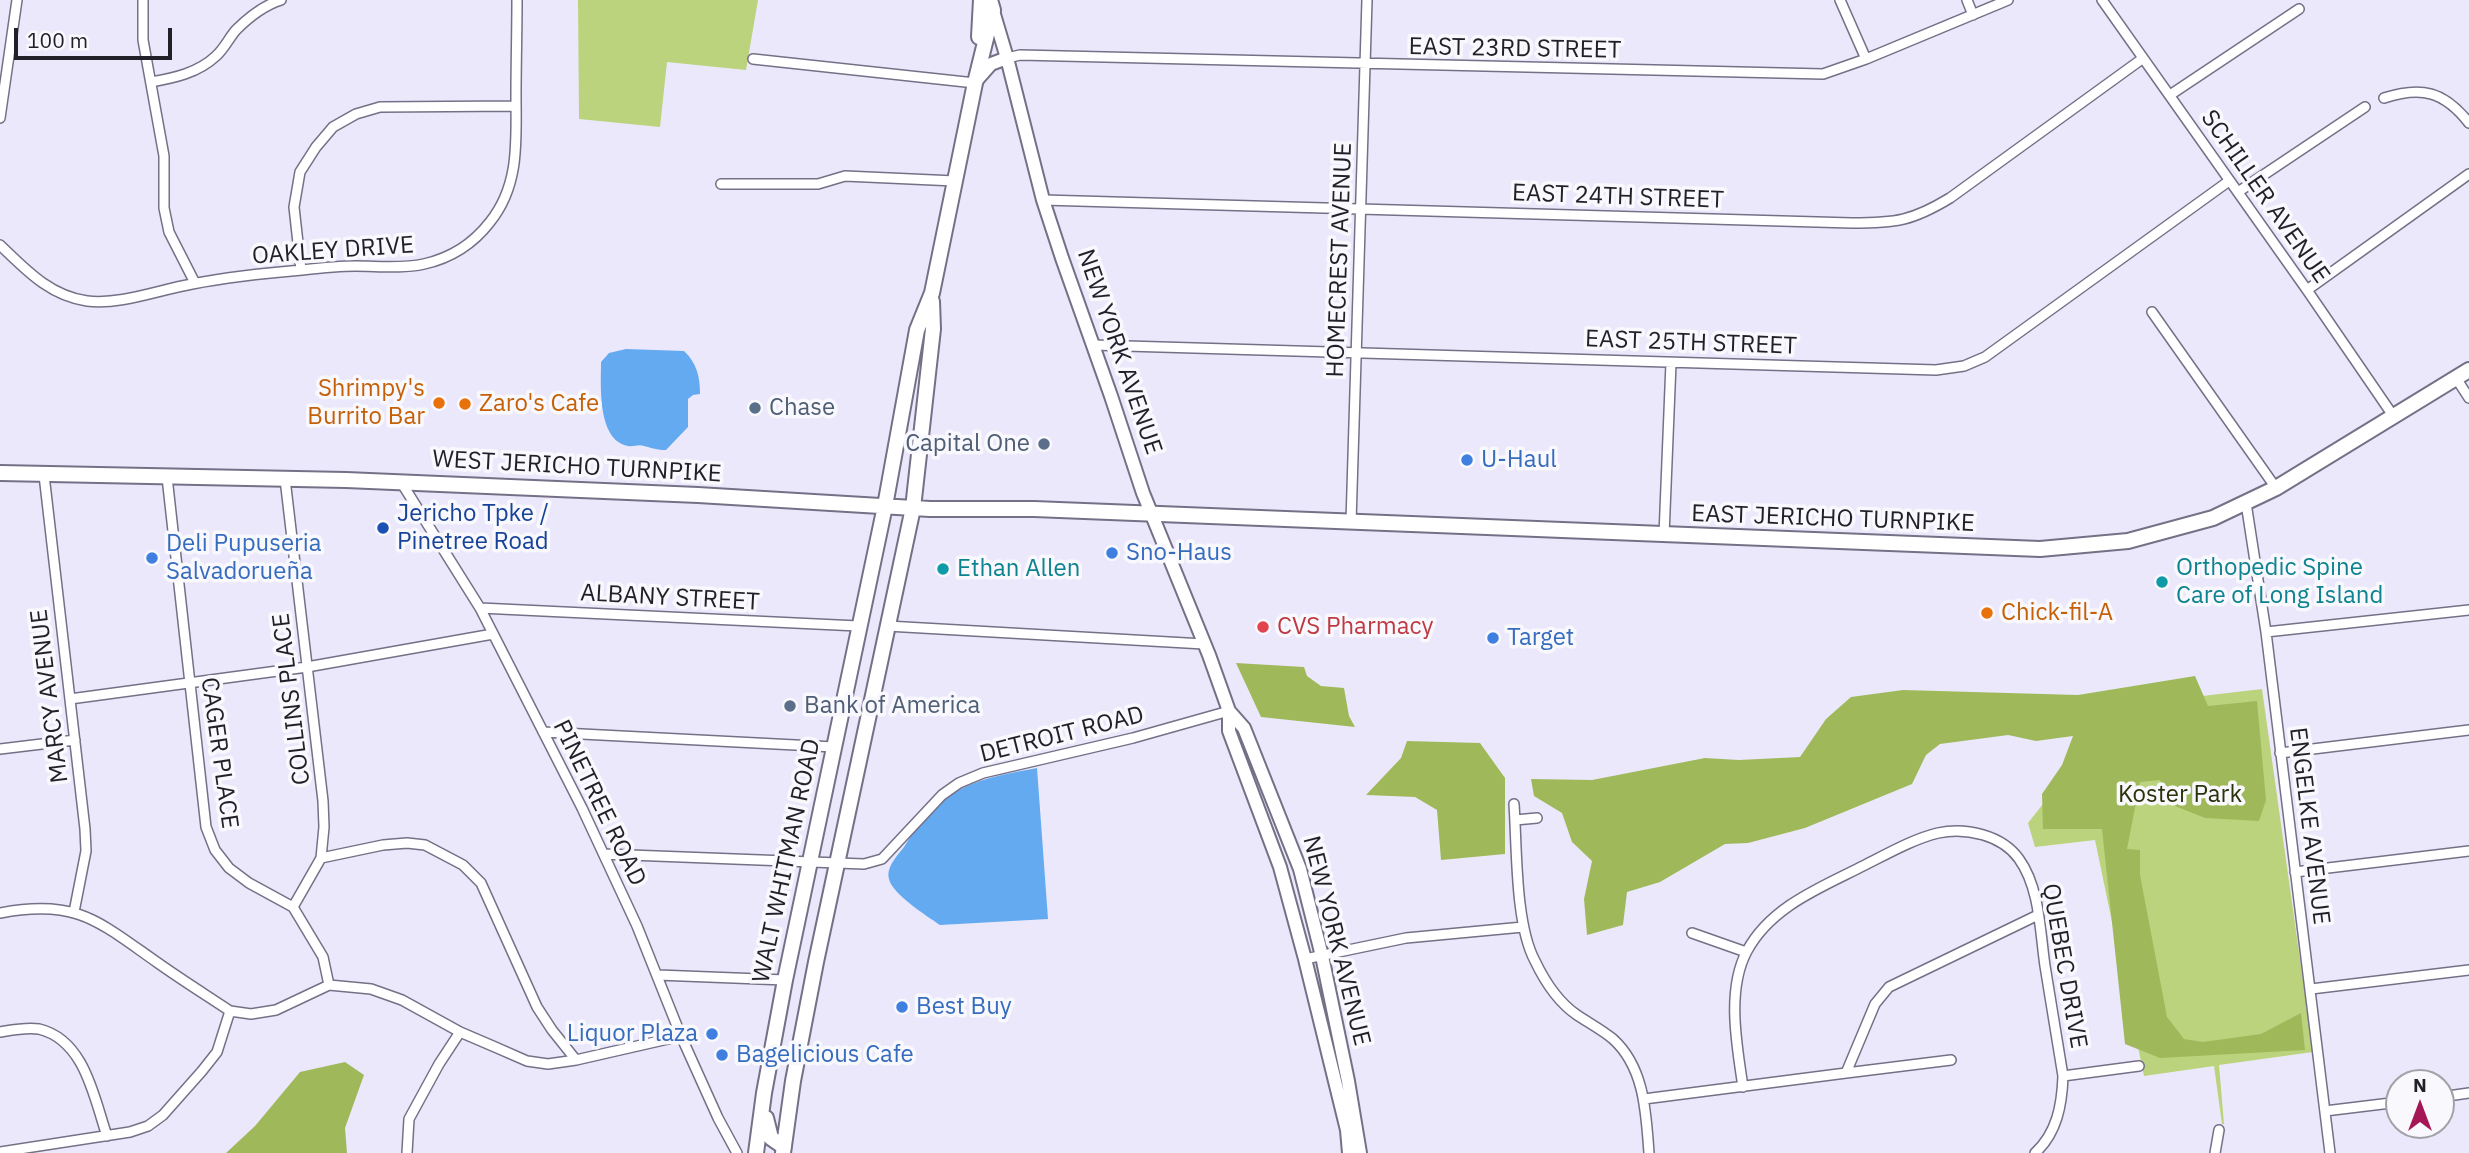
<!DOCTYPE html>
<meta charset="utf-8">
<style>
body{margin:0}
#map{position:relative;width:2469px;height:1153px;overflow:hidden;background:#ece8fc;font-family:"IBM Plex Sans",sans-serif}
canvas{display:block}
.north{position:absolute;left:2385px;top:1069px;width:70px;height:70px;box-sizing:border-box;background:#f9f8fd;border:2px solid #a3a1a8;border-radius:50%;rotate:0deg;font-size:19px;font-weight:700;line-height:28px;text-align:center;color:#211f28}
.north::after{content:'';display:block;margin:auto;width:24px;height:32px;background:#a51657;clip-path:polygon(50% 0,100% 100%,50% 72%,0 100%)}
.scale{position:absolute;left:14px;top:28px;width:158px;height:32px;box-sizing:border-box;border:4px solid #211f28;border-top:0;padding-left:9px;font-size:21px;line-height:24px;white-space:nowrap;color:#211f28;-webkit-text-stroke:5px #f9f8fd;paint-order:stroke}
</style>
<div id="map">
<canvas width="2469" height="1153"></canvas>
<div class="north">N</div>
<div class="scale">100 m</div>
</div>
<script>
const context = document.querySelector('canvas').getContext('2d');
context.lineJoin = 'round';
function paint(path, color) {
  context.fillStyle = color;
  context.fill(path, 'evenodd');
}
function stroke(path, color, width, dash) {
  context.strokeStyle = color;
  context.lineWidth = width;
  context.lineCap = dash ? 'butt' : 'round';
  context.setLineDash(dash || []);
  context.stroke(path);
}
function label(font, color, halo, rows, align = 'center') {
  context.font = font + ' "IBM Plex Sans",sans-serif';
  context.lineWidth = 7;
  context.setLineDash([]);
  context.textBaseline = 'middle';
  context.strokeStyle = halo;
  context.fillStyle = color;
  for (const [text, x, y, turn = 0] of rows) {
    context.save();
    context.translate(x, y);
    context.rotate((+turn || 0) * Math.PI / 180);
    context.textAlign = isNaN(turn) ? turn : align;
    if (halo) context.strokeText(text, 0, 0);
    context.fillText(text, 0, 0);
    context.restore();
  }
}
const green = new Path2D(`
 M578,0h180l-12,70 -79,-8 -7,65 -81,-8z
 M2262,689l51,363 -94,13 5,59h-2l-8,-58 -70,10 -49,-236 -60,7 -7,-24 78,-99 -66,-9z`);
const forest = new Path2D(`
 M1236,663l68,4 3,9 14,10 23,2 5,28 6,11 -94,-10z
 M2195,676l13,30 49,-5 9,99 -7,21 -54,-3 -30,-12 -15,-26 -20,2 -13,67 13,1v25l27,142 17,22 19,3 58,-8 40,-21 4,37 -145,8 -35,-14 -23,-215h-59l-1,-35 20,-29 11,-29 -37,5 -28,-6 -68,9 -14,11 -14,29 -107,44 -57,15 -23,1 -65,38 -33,10 -4,33 -36,10 -3,-36 8,-38 -20,-19 -10,-29 -28,-17 -3,-17 61,1 113,-22 34,2 61,-3 26,-38 25,-22 52,-7 175,5z
 M1407,741l73,2 25,35v76l-64,6 -4,-50 -22,-13 -49,-2 35,-37z
 M345,1062l19,13 -19,53 2,25h-121l29,-27 45,-54z`);
const water = new Path2D(`
 M626,349l58,2c13,12 16,26 16,43l-7,1 -5,4v28l-22,23c-9,0 -14,-2 -22,-4 -5,-2 -11,1 -16,0 -31,-6 -27,-61 -27,-84l8,-9z
 M1037,768l11,151 -108,6c-13,-9 -48,-31 -51,-46 -3,-12 8,-23 15,-32 5,-8 10,-16 15,-23 32,-41 70,-47 118,-56z`);
const street = new Path2D(`
 M143,0v40l21,116v52l5,24 26,51
 M1840,0l26,59
 M1967,0l6,15
 M2102,0l205,290 87,127
 M1007,58l13,-3 803,19 43,-15 142,-59
 M753,59l222,24
 M151,82c23,-4 47,-9 65,-26 8,-7 13,-18 20,-26 12,-12 29,-25 45,-30
 M2170,95l129,-86
 M2384,98c37,-12 60,-7 85,25
 M0,118l17,-118
 M721,184h97l27,-8 110,5
 M2238,192l127,-85
 M1043,200l809,23c44,0 60,-2 98,-25l192,-139
 M0,245c26,25 50,51 87,56 34,4 71,-11 105,-17 36,-7 74,-11 110,-14 18,-2 36,-4 53,-4 23,0 46,3 69,-2 27,-6 49,-20 66,-42 30,-37 26,-82 26,-126 0,-32 1,-64 1,-96
 M301,270l-7,-63 6,-35 16,-25 17,-20 23,-13 24,-7 136,-1
 M2307,290l162,-116
 M2152,312l124,176
 M1093,345l843,25 28,-4 21,-9 244,-176
 M2456,378l13,20
 M44,475l41,354 1,22 -12,61
 M167,477l39,350 9,23 14,18 20,15 44,24 30,50 6,28
 M285,479l38,322 1,26 -3,31 -28,49
 M401,482l79,126 102,200 55,118 44,110 37,82 19,35
 M2246,503l20,129 64,521
 M1351,522l16,-522
 M1664,535l7,-172
 M480,608l378,18
 M887,626l317,18
 M2266,632l203,-22
 M70,699l237,-32 186,-33
 M543,732l291,15
 M0,749l75,-9
 M2280,753l189,-23
 M1514,804c3,43 1,120 21,157 10,21 23,41 42,54 12,8 25,15 36,24 32,29 33,75 36,114
 M1515,820l22,-2
 M604,854l260,10 18,-5 60,-64 17,-12 24,-10 150,-35 96,-27
 M321,858l62,-13 24,-2 18,2 38,20 18,18 56,124 15,23 24,30
 M2295,872l174,-21
 M0,913c77,-15 99,9 158,50 24,17 48,32 72,48l21,3 25,-4 53,-25 42,4 31,11 58,32 35,15 32,14 21,3 28,-4 105,-24
 M1692,933l54,19
 M1305,959l101,-21 117,-11
 M658,975l127,5
 M2311,989l158,-19
 M0,1032c12,-2 26,-5 39,-3 46,11 55,69 68,107
 M1846,1073l105,-13
 M2063,1076l76,-10
 M1743,1087c-6,-41 -17,-97 4,-136 24,-45 75,-64 118,-86 22,-11 48,-26 73,-32 28,-6 64,2 81,26 21,29 21,73 26,107 6,37 12,74 18,110 -1,29 -6,57 -28,77
 M2441,1097l28,-4
 M1644,1099l202,-26 29,-69 14,-17 149,-72
 M2325,1111l74,-9
 M0,1152l130,-20 18,-6 15,-11 39,-44 15,-19 13,-41
 M407,1153l2,-34 30,-55 21,-32
 M2215,1153l4,-23`);
const secondary = new Path2D(`
 M993,11l14,47 36,142 19,58 49,138 32,97 66,162 20,56v20l51,136 25,92 42,171 2,23
 M975,82l16,-18 16,-6
 M1229,711l15,17 56,141 22,87 26,125 12,72`);
const primary = new Path2D(`
 M979,37l2,-37
 M0,473l346,7 352,15 232,14h104l1006,40 88,-8 85,-23 63,-30 193,-118
 M766,1118l5,20 13,9
 M756,1153l8,-60 21,-113 100,-474 32,-176 15,-37 43,-210 18,-73 -3,-10
 M783,1153l10,-72 23,-119 97,-454 20,-179 -1,-28`);
const markers = [
 [439,403,7,"#e8710a"],
 [465,404,7,"#e8710a"],
 [755,408,7,"#5c6f8a"],
 [1044,444,7,"#5c6f8a"],
 [1467,460,7,"#3f7fe0"],
 [383,528,7,"#1a4fb4"],
 [1112,553,7,"#3f7fe0"],
 [152,558,7,"#3f7fe0"],
 [943,569,7,"#0f9aa8"],
 [2162,582,7,"#0f9aa8"],
 [1987,613,7,"#e8710a"],
 [1263,627,7,"#e0444e"],
 [1493,638,7,"#3f7fe0"],
 [790,706,7,"#5c6f8a"],
 [902,1007,7,"#3f7fe0"],
 [712,1034,7,"#3f7fe0"],
 [722,1055,7,"#3f7fe0"]
];
const streetNames = [
 ["EAST 23RD STREET",1515,49,1],
 ["EAST 24TH STREET",1618,197,2],
 ["SCHILLER AVENUE",2265,197,55],
 ["OAKLEY DRIVE",333,251,-4],
 ["HOMECREST AVENUE",1340,260,-88],
 ["EAST 25TH STREET",1691,343,2],
 ["NEW YORK AVENUE",1119,352,71],
 ["WEST JERICHO TURNPIKE",577,467,3],
 ["EAST JERICHO TURNPIKE",1833,519,2],
 ["ALBANY STREET",670,598,3],
 ["MARCY AVENUE",50,696,-97],
 ["COLLINS PLACE",292,699,-97],
 ["DETROIT ROAD",1062,735,-14],
 ["CAGER PLACE",219,753,82],
 ["PINETREE ROAD",599,803,64],
 ["ENGELKE AVENUE",2309,826,83],
 ["WALT WHITMAN ROAD",787,861,-78],
 ["NEW YORK AVENUE",1336,941,76],
 ["QUEBEC DRIVE",2064,966,80]
];
const foodNames = [
 ["Shrimpy's",425,389,"right"],
 ["Burrito Bar",425,417,"right"],
 ["Zaro's Cafe",479,404],
 ["Chick-fil-A",2001,613]
];
const serviceNames = [
 ["Chase",769,408],
 ["Capital One",1030,444,"right"],
 ["Bank of America",804,706]
];
const shopNames = [
 ["U-Haul",1481,460],
 ["Deli Pupuseria",166,544],
 ["Salvadorueña",166,572],
 ["Sno-Haus",1126,553],
 ["Target",1507,638],
 ["Best Buy",916,1007],
 ["Liquor Plaza",698,1034,"right"],
 ["Bagelicious Cafe",736,1055]
];
const transitNames = [
 ["Jericho Tpke /",397,514],
 ["Pinetree Road",397,542]
];
const cultureNames = [
 ["Orthopedic Spine",2176,568],
 ["Care of Long Island",2176,596],
 ["Ethan Allen",957,569]
];
const healthNames = [
 ["CVS Pharmacy",1277,627]
];
const parkNames = [
 ["Koster Park",2180,795]
];
paint(green, '#bbd37c');
paint(forest, '#9fb95a');
paint(water, '#64aaf0');
stroke(street, '#757086', 12);
stroke(secondary, '#757086', 16);
stroke(primary, '#757086', 18);
stroke(street, '#fff', 9);
stroke(secondary, '#fff', 12);
stroke(primary, '#fff', 14);
for (const [x, y, r, color] of markers) {
  const dot = new Path2D();
  dot.arc(x, y, r, 0, 2 * Math.PI);
  context.fillStyle = color;
  context.fill(dot);
  stroke(dot, '#f9f8fd', 2.5);
}
label('24px', '#211f28', '#f9f8fd', streetNames);
label('24px', '#c56008', '#f9f8fd', foodNames, 'left');
label('24px', '#4e5e75', '#f9f8fd', serviceNames, 'left');
label('24px', '#366cbe', '#f9f8fd', shopNames, 'left');
label('24px', '#164399', '#f9f8fd', transitNames, 'left');
label('24px', '#0d838f', '#f9f8fd', cultureNames, 'left');
label('24px', '#be3a42', '#f9f8fd', healthNames, 'left');
label('24px', '#2a330b', '#f9f8fd', parkNames);
</script>
